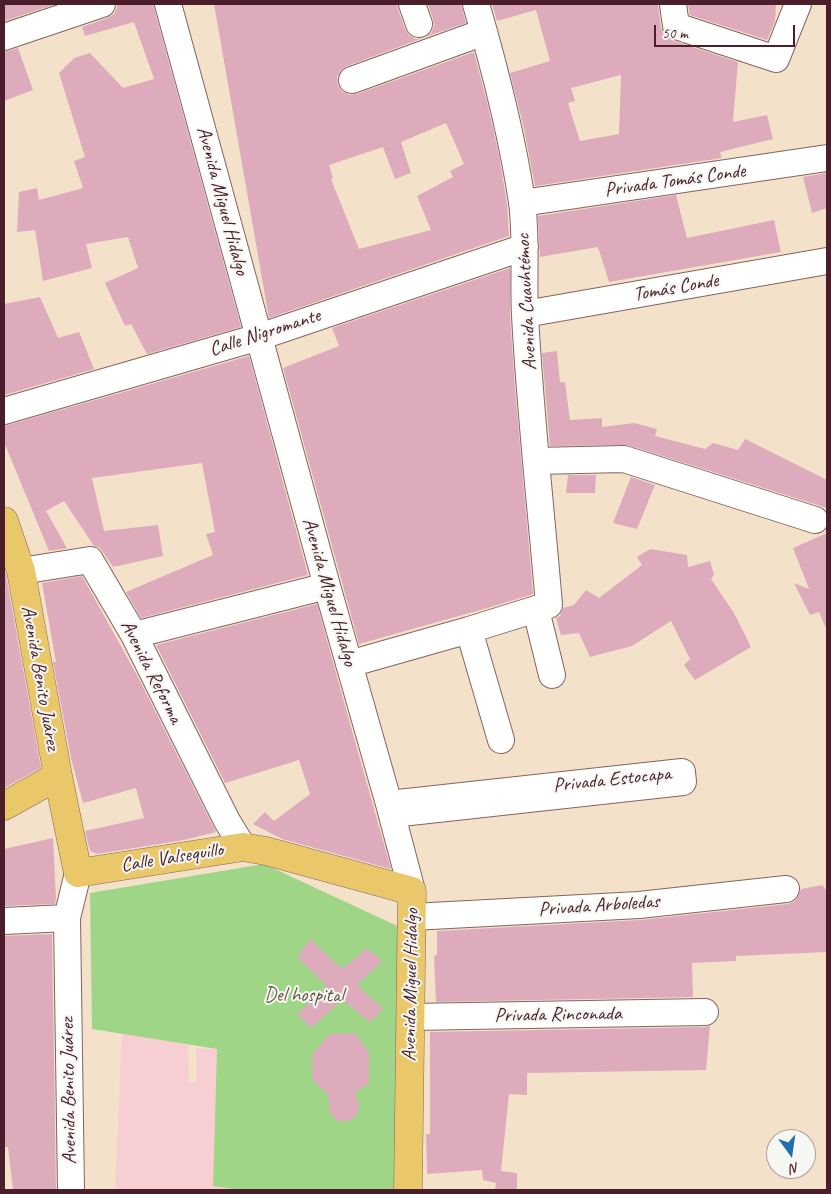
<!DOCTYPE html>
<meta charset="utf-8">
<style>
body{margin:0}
#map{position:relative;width:831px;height:1194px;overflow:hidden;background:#f3e2c9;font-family:Caveat,sans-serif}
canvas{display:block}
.frame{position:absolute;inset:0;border:5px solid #4a1f2b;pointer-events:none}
.north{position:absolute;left:766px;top:1129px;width:50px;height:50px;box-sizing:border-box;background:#f6f6f2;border:1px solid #b1a0a2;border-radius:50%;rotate:166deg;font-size:14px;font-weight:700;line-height:20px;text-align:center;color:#4a1f2b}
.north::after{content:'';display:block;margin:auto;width:18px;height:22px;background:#1f6fb2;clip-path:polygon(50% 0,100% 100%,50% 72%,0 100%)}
.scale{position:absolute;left:654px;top:25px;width:141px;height:22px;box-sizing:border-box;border:2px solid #4a1f2b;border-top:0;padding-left:6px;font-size:15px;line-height:18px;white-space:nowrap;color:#4a1f2b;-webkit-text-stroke:4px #f6f6f2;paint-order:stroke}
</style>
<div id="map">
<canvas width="831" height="1194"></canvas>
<div class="frame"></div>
<div class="north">N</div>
<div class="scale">50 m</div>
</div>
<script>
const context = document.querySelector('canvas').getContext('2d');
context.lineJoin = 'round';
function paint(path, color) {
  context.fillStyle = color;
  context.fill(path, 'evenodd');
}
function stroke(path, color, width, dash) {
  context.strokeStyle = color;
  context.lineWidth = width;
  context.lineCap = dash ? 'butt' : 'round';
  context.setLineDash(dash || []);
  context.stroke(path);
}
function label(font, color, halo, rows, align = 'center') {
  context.font = font + ' Caveat,sans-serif';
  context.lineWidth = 4;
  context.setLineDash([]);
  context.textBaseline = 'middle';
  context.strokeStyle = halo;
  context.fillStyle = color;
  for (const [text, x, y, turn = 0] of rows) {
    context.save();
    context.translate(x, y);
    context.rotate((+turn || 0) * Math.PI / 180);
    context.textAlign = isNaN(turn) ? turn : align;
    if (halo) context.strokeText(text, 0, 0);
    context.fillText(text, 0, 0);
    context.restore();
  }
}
const built = new Path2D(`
 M122,1033l66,12 1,38 8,-1 -1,-34 21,1 -4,137 27,4h-125z`);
const green = new Path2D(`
 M264,864l144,67 -6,259h-161l-28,-4 4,-137 -125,-20 -2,-136z`);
const building = new Path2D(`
 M4,4h52l-52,17z
 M117,4h36l1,4 87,319 -94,27 -16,-30 -6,2 -20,-43 33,-15 -10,-31 -42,7 6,24 -49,13 -8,-51 -18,2 2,-40 18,-4 2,12 44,-12 -9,-27 11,-4 -26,-84 15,-15 16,-5 33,35 31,-9 -20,-57 -49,14 -3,-9 25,-9 7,-4 3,-7z
 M214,4h183l1,5 7,20 4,6 7,4 7,-1 -76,28 -6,4 -4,7 1,8 4,6 7,4 8,-1 117,-42 14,54 11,49 8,49 2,32 -240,82zM446,123l18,41 -14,7 3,6 -36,19 14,34 -72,19 -28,-70 2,-1 -4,-13 54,-18 12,32 16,-6 -10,-31z
 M428,4h33l5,19 -41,14 6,-4 3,-7 -1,-7z
 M492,4h166l3,24 4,8 6,4 67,22 -5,60 34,-7 6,24 -53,13 2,6 -187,28 -12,-62 -13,-51 40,-12 -14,-51 -39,11zM621,75l-2,59 -39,7 -12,-38 7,-2 -4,-13z
 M688,4h88l-1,17 -8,19 -77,-25z
 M18,48l15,42 -29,11v-49z
 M827,173v35l-15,5 -9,-36z
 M676,195l11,43 87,-18 7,32 -172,30 -11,-35 -58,10 -2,-41z
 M510,268v48l5,73 18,205 -42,13 -132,37 -76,-276 56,-22 -7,-18z
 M40,297l18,41 21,-6 15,37 -90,26v-91z
 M557,351l3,31h5l5,38 32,-2v9l32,-4 23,6 -2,7 50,13 8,-6 25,7 7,-11 82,41v28l-199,-63 -78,1 -8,-93z
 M249,356l59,219 -167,43 -15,-26 87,-37 -7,-21 9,-2 -13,-69 -110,15 12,53 54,-6 5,31 -50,11 -13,-19 -6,-2 -30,-45 -18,10 21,37 -18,3 -45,-109v-16l4,-1z
 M568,475h28l-1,18h-29z
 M631,477l24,8 -18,44 -24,-6z
 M827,533v98l-8,-19 -9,3 -16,-32 15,6 -16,-41z
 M650,549l37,6 1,12 22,-6 4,14 -3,4 23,34 17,34 -56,33 -11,-15 6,-6 -19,-38 -39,25 -42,11 -11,-24 -18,2 -5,-17 4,-2 3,-8 11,-3 12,-15 13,8 43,-33 -5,-8z
 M4,569l2,6 35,193 -37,20z
 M82,576l56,101 78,155 -32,8 -87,14 -7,-3 -5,-20 59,-13 -8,-30 -53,15 -12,-45 -18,-96h3l-14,-79z
 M317,604l32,116 42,149 -109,-30 -29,-15 12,-12 9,9 36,-27 -11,-34 -74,23 -69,-138z
 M53,838l3,60 -1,6 -51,2v-57z
 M822,885l5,6v61l-91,4v5l-44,2 1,34 -257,5 -2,-46 3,-1v-24l203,-11 148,-16 7,-3 4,-6 2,-6z
 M52,934l4,256h-43l-5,-43h-4v-211z
 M310,939l32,30 25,-21 15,13 -25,24 26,24 -13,13 -28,-22 -31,28 -14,-14 30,-28 -30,-29z
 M710,1026l-4,44 -179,3v22l-18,-1 -8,77 16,2v17h-22l1,-7 -13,-3 -1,-10 -55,4 -1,-40h4v-102l275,-5z
 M355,1033l14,20v31l-14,8 4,12 -1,7 -5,8 -13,3 -5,-3 -5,-6 -2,-19 -15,-13 -1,-26 17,-21z`);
const minor = new Path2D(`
 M168,4l159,582 62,218 23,87
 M412,4l7,20
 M673,4l3,22 100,33 22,-55
 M4,37l98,-33
 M352,80l132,-48
 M522,203l305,-45
 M525,314l302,-53
 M4,411l255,-74 266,-90
 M536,461l88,-2 191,61
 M21,571l69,-11 44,75 93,186 16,26
 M536,610l16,65
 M469,630l32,110
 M134,635l193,-49
 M349,664l120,-34 80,-25c-8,-96 -19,-193 -24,-290 -2,-37 2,-75 -3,-113 -10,-67 -27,-133 -46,-198
 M389,804l293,-32 1,10 -291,32
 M412,917l227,-12 147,-16
 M4,921l63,-3
 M410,1017l295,-5
 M71,1190l-4,-272 11,-45`);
const major = new Path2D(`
 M4,521l17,50 37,205 -54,30
 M58,776l20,97 165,-26 23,4 146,40 -4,299`);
const streetNames = [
 ["Privada Tomás Conde",675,181,-8],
 ["Avenida Miguel Hidalgo",222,201,75],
 ["Tomás Conde",676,288,-10],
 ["Avenida Cuauhtémoc",527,302,-93],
 ["Calle Nigromante",265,333,-18],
 ["Avenida Miguel Hidalgo",329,592,74],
 ["Avenida Reforma",151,672,63],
 ["Avenida Benito Juárez",40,678,80],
 ["Privada Estocapa",612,780,-6],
 ["Calle Valsequillo",172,858,-9],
 ["Privada Arboledas",599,906,-4],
 ["Avenida Miguel Hidalgo",411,985,-89],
 ["Privada Rinconada",558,1015,-1],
 ["Avenida Benito Juárez",69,1091,-91]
];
const parkNames = [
 ["Del hospital",304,996]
];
paint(built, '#f7cfd2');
paint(green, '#9fd586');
paint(building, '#deabbc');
stroke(minor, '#856362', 28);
stroke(major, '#856362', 29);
stroke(minor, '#fff', 26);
stroke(major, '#eac769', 28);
label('20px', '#4a1f2b', '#f6f6f2', streetNames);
label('20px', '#645646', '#f6f6f2', parkNames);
</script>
